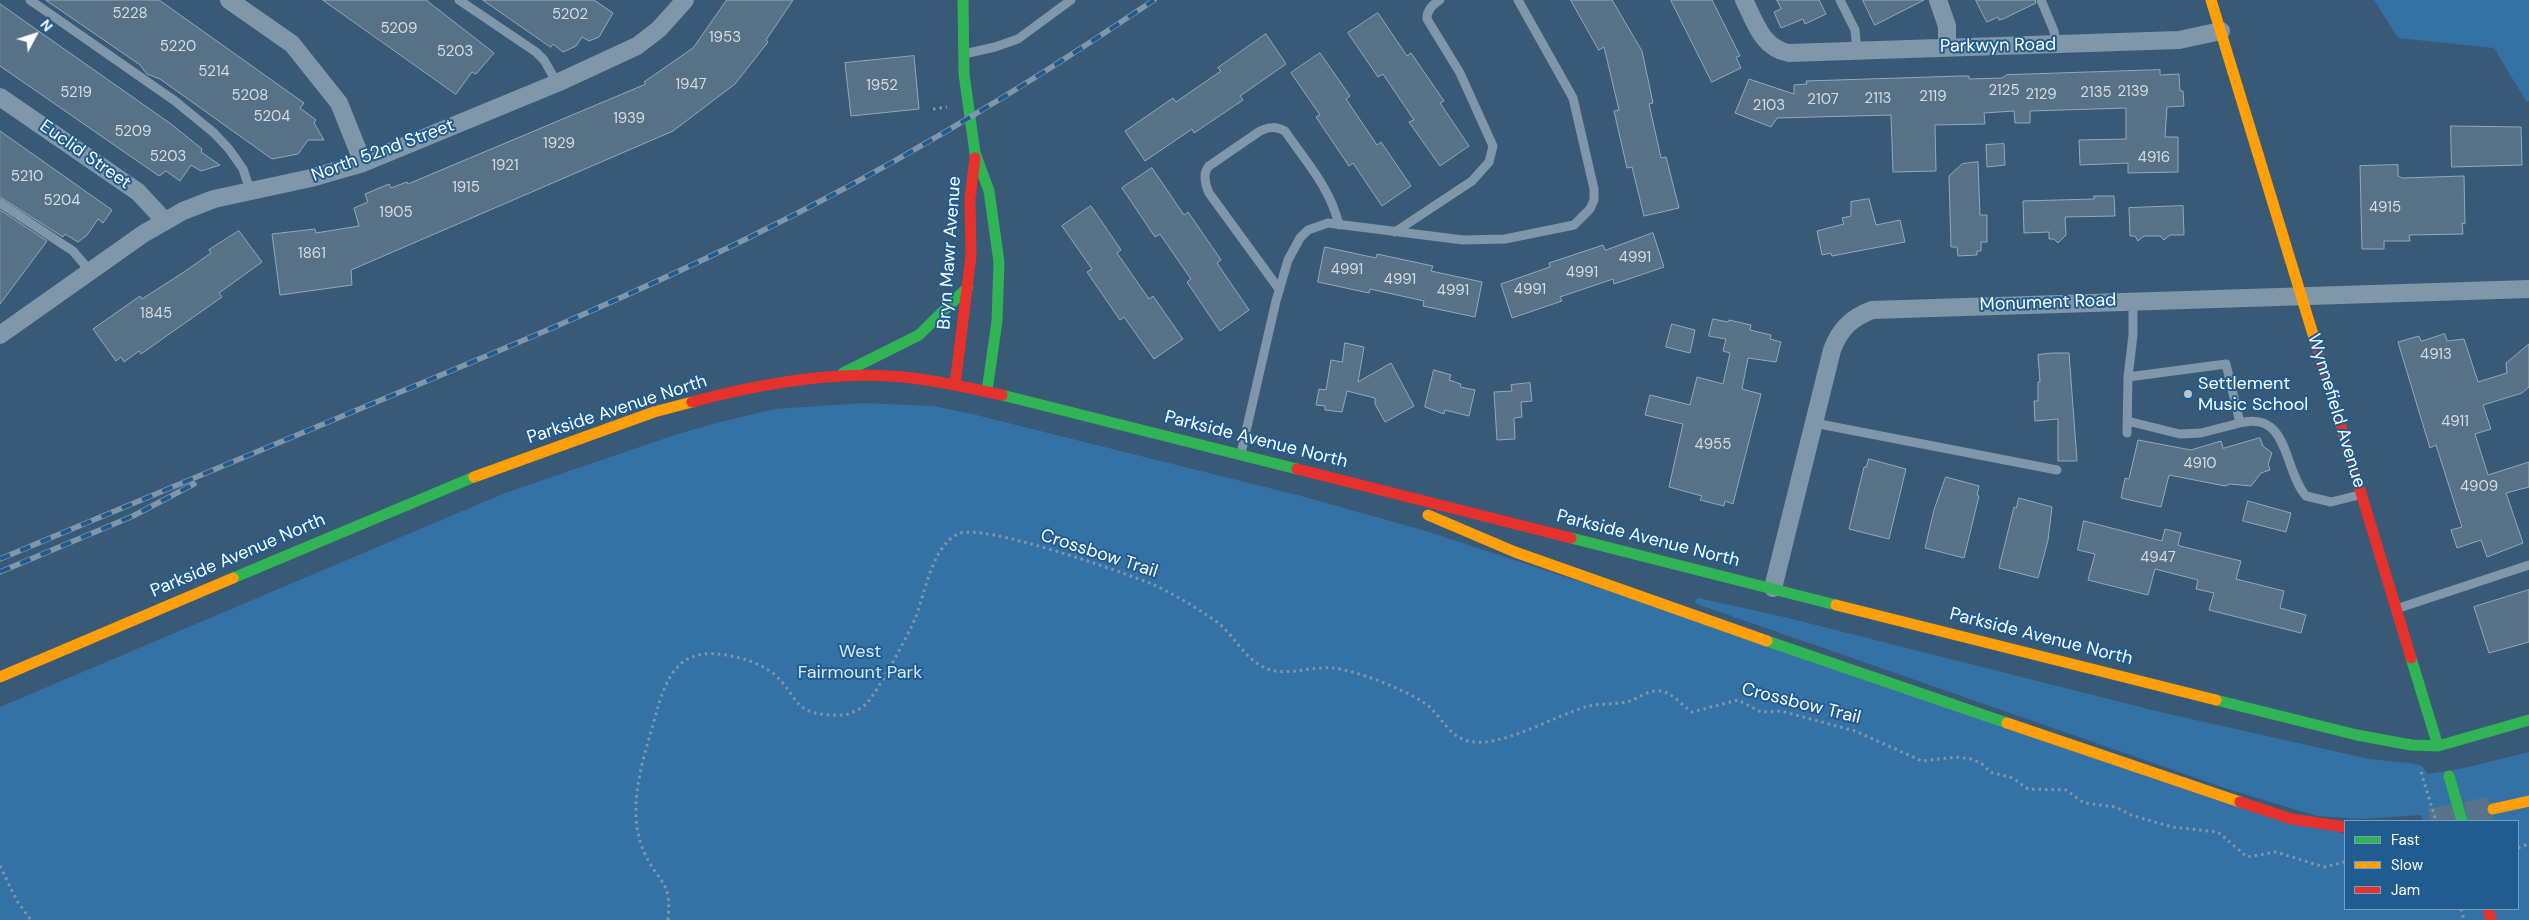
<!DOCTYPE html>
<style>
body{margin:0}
#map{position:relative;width:2529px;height:920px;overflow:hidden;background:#395a76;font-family:"DM Sans",sans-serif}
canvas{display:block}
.legend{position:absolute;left:2344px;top:820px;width:175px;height:90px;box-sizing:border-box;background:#205c8f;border:1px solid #799dbc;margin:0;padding:6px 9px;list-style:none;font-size:15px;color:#fff}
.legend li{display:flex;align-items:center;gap:10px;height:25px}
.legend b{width:25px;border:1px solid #799dbc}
.north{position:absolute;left:10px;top:10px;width:50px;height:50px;-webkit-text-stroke:4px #205c8f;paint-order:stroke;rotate:50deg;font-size:14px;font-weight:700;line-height:20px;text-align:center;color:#fff}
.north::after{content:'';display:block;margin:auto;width:18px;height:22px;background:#fff;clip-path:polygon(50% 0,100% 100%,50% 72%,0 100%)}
</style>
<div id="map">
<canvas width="2529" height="920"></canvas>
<ul class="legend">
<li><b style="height:6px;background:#30b455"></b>Fast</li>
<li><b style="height:6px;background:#ff9f0a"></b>Slow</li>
<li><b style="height:6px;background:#e5322d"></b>Jam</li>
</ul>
<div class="north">N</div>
</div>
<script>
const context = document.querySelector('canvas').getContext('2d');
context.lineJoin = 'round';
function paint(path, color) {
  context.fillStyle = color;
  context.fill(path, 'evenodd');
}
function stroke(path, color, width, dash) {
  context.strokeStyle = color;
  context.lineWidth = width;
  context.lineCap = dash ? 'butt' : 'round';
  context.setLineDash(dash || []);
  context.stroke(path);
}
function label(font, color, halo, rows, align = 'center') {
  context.font = font + ' "DM Sans",sans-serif';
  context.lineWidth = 4;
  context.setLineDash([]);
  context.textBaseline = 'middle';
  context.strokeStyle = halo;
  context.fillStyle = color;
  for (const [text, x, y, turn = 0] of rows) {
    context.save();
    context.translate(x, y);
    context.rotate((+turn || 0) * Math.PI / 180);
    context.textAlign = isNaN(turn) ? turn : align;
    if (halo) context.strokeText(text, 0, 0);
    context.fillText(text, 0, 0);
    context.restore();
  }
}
const green = new Path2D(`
 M2374,0h155v101h-3l-32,-53 -96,-10z
 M863,403l70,3 39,8 329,82 125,35 919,303v75h173v-88h-95l-2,-6 -58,4 -46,-3 -86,-26 -534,-186 -2,-3 3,-3 86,19 376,95 209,47 41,4 12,3 6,8 36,-6 65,-16v168h-2529v-213l505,-214 173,-59 42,-12 55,-13z`);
const building = new Path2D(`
 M46,0h113l145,103 -4,5 16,12 -2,3 10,17h-16l-10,14 -26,5 -112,-80 -13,-5 -7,-9z
 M323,0h103l68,53 -18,21 -4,-2 -16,22z
 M483,0h111l19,13 -14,24 -10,4 -7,-4 -6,9 -13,6 -10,-8 -2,3z
 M727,0h66l-27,40 2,2 -33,42 -62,47 -322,139 1,15 -72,10 -8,-61 43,-5 1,4 43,-7 -5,-18 14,-6 -3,-8 24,-10 2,4 16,-6 1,2 238,-100 -2,-2 49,-34z
 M1571,0h41l30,51 11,52 -4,1 12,54 5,-1 13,51 -35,8 -12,-49 -5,1 -13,-57 5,-1 -15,-63 -5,3z
 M1671,0h41l28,56 -4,1 5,11 -29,14z
 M1777,0h42l7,14 -21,10 -2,-5 -22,9 -7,-16 7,-3z
 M1863,0h61l-49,25z
 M1976,0h59l1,3 -33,16 -4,1 -1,-3 -11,5z
 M0,4l171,120 31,25 -1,3 19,13 -19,6 -10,-6 -11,16 -14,-10 -7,5 -159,-110z
 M1378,13l29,43 4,-3 33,48 -4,2 29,43 -29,20 -31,-44 5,-2 -31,-46 -5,3 -30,-44z
 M1266,34l20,30 -46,32 3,4 -49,33 -2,-4 -47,32 -20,-30 48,-33 3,4 45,-31 -3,-3z
 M1320,53l30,43 -4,3 31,46 4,-3 30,44 -29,20 -29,-43 -4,3 -33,-49 4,-2 -29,-42z
 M914,56l5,53 -68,7 -6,-53z
 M2160,70v5l19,-1 1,17h3l1,15 -17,1 -2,30h13v35l-50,1v-10l-48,2 -1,-25 47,-1v-31l-96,3v12h-15l-1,-12 -30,2 1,11 -50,1 1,46 -43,1 -2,-57 -114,3 -6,9 -36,-14 14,-34 45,15v-9l13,-1 -1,-3 155,-5h8v3l33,-1 4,-3z
 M2451,126l70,1 1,38 -70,2z
 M0,131l112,79 -9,13 -5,-4 -11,16 -9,7 -13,-8 -2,3 -63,-40z
 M2004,144l1,21 -18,2 -1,-22z
 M1978,162l2,53h7v27h-6v9h-4v4l-19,1 -1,-9h-6l-2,-71 13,-12z
 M2398,165v11l4,2 62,-2 1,48 -3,-1 1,11 -54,1 1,6h-26v8h-22l-2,-83z
 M1152,168l32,47 4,-3 33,48 -4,3 32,47 -29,21 -33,-49 4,-3 -31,-45 -5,3 -33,-49z
 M2094,196h20l1,20 -50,1 1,18 -8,8 -4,-4h-5v-7l-25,1 -1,-32 71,-2z
 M1869,199l7,26 24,-5 5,22 -73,14 -1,-3 -9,2 -5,-24 27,-7 -2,-6 9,-2v-14z
 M1091,206l30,44 -4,3 32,46 4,-3 30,43 -29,20 -30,-42 -4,3 -33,-48 5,-3 -30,-43z
 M2183,206l1,29h-14l-6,5 -4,-4h-16l-6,5 -3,-5h-5l-1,-28z
 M0,210l47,31 -47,63z
 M239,231l23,31 -43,31 3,4 -57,40 -24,17 -2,-3 -15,11 -3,-5 -5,4 -23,-32 47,-33 2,3 42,-27 27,-19 -2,-3z
 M1653,233l11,34 -50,17 -1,-5 -53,18 2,4 -50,17 -11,-34 49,-17 -1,-4 54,-18 2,5z
 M1325,247l51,11 1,-4 56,12 -2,5 51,11 -7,35 -52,-11 1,-5 -54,-12 -1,4 -51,-11z
 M1713,319l15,3 1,-2 22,5 -1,5 21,5 -1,4 11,3 -5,20 -28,-4 -6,31 19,5 -28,110 -8,-3 -1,5 -24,-6 2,-4 -33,-9 14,-63 -38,-9 5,-20 40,10 7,-28 26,7 7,-31 -7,-2 3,-12 -17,-3z
 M1672,324l23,6 -5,23 -24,-6z
 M2445,334l2,7 17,-2 14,43 29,-9 -1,-10 23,-19v43l-7,6 -39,12 8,24 -16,5 13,41 41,-13v25l-23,6 17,50 -36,14 -6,-17 -24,8 -6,-18 11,-3 -26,-82 -6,3 -32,-106 21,-6 2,5z
 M1345,343l19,4 -6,35 33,-19 23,43 -29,16 -10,-18v-6l-28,-7 -5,21 -17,-2v-4l-9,-1 3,-16 7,1 5,-30 11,2z
 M2052,353h17l8,108h-19v-42l-23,2 -1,-20h4v-19h2l-2,-27z
 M1434,370l17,5 -2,5 12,4 -1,3 15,3 -6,26 -24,-6 -1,4 -19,-7z
 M1530,383l2,18 -11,1 1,15 -8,1 1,21 -18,1 -3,-48 18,-1 -1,-6z
 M2260,438l3,8 9,7 -4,11 2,6 -9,3 -10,13 -21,-2 -5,2 -56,-11 -8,32 -40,-9 4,-20 4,1 9,-39 53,10 30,-9 2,7z
 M1869,459l37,10 -17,70 -40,-10 15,-62h2z
 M1946,477l33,9 -2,9 2,1 -15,62 -39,-10 9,-38z
 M2019,498l33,9 -4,33 -10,38 -39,-10 15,-61 2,1z
 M2248,501l43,12 -5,19 -43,-11z
 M2084,521l78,20 3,-12 16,4 -3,12 2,1 61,15 -5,18 48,12 -4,17 26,7 -5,18 -92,-23 5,-17 -18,-4 2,-9 -43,-11 -7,26 -60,-15 7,-26 -17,-4z
 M2529,590v52l-40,11 -15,-46z`);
const secondaryTunnel = new Path2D(`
 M2430,821l63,-12`);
const path = new Path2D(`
 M933,109l14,-2
 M2421,772l15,49
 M2518,848l11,-4
 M0,866l17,35 14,19
 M2461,909l3,11
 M668,920c4,-42 -10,-36 -24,-68 -16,-37 -5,-80 6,-117 13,-44 19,-90 76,-80 17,3 34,8 48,19 24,21 18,40 58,41 7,0 15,1 21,-3 5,-2 9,-4 13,-8 12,-12 41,-67 49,-85 10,-24 16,-72 43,-85 23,-12 164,38 194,50 22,10 45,24 65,38 17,13 28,37 48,46 21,9 46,-2 67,0 24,2 71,21 91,34 17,10 24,34 45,39 33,8 87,-26 121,-35 12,-3 25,-1 37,-4 13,-3 22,-13 35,-11 12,2 20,14 31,21l46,-12 23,12 20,-1 74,20 67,30 34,-4 16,2 10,5 8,8 23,6 15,11 38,1 18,13 32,4 15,8 41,12 46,5 29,25 29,-5 48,15 21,-5`);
const lane = new Path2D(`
 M30,0l145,101 39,32 15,16 14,20 7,21
 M459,0l77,52 8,8 13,23
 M1840,0l15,30 2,21
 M2041,0l13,31 2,14
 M964,54l31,-7 23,-8 53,-39
 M0,203l73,48 17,20
 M1395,232l77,-51 17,-19 4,-16 -33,-73 -33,-54c0,-9 5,-14 13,-19
 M1279,289l-70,-96c-4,-9 -7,-19 0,-27l51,-35c9,-4 15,-5 25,0 21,31 45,56 54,94
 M2127,421l53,13 21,-1 39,-10 -14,-59 -98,13
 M1814,423l243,47
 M2240,423c49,-13 43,46 66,73l25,6 28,-7
 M2127,433l1,-56 5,-42v-34
 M1241,453l35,-152 12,-41 12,-22 8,-8 20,-7 135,17 42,-1 69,-14 16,-16 4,-9v-11l-21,-91 -55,-98
 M2399,608l130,-43`);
const street = new Path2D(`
 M229,0l63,44 47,59 24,60
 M1744,0c11,22 18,48 45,53l390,-13 42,-9
 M1938,0l9,26v21
 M0,97l138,95 26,28
 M0,335l143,-101 40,-23 31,-12 97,-21 52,-15 194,-80 80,-37 22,-17 26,-29
 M1773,588l59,-238c8,-21 19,-32 40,-40l657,-21`);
const fast = new Path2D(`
 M963,0l1,74 11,79 14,38 10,71 -2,59 -10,70
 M843,373l76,-38 49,-48
 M1002,395l295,74
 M1571,538l265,67
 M233,578l241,-101
 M1767,641l240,82
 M2411,658l27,88
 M2216,700l141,35 54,10 27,1 91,-26
 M2449,776l13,45`);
const slow = new Path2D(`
 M2211,0l104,341
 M474,477l180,-65 38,-10
 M1428,515l87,37 252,89
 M1836,605l380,95
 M0,677l233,-99
 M2007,723l233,79
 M2493,809l36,-8`);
const jam = new Path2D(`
 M2315,341l96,317
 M955,385l16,-129 -1,-58 5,-40
 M692,402c63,-17 131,-30 197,-26 38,2 75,11 113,19
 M1297,469l274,69
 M2240,802l52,17 53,8
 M2488,909l3,11`);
const rail = new Path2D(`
 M0,559c123,-51 246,-103 369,-154 128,-53 255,-106 379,-167 141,-69 276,-150 406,-238
 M0,572l133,-56 61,-32`);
const markers = [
 [2188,394,5,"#bac5cf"]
];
const numberNames = [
 ["5228",130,14],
 ["5202",570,15],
 ["5209",399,29],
 ["1953",725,38],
 ["5220",178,47],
 ["5203",455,52],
 ["5214",214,72],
 ["1947",691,85],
 ["1952",882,86],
 ["2125",2004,91],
 ["2139",2133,92],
 ["5219",76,93],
 ["2135",2096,93],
 ["2129",2041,95],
 ["5208",250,96],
 ["2119",1933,97],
 ["2113",1878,99],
 ["2107",1823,100],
 ["2103",1769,106],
 ["5204",272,117],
 ["1939",629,119],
 ["5209",133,132],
 ["1929",559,144],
 ["5203",168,157],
 ["4916",2154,158],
 ["1921",505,166],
 ["5210",27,177],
 ["1915",466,188],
 ["5204",62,201],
 ["4915",2385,208],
 ["1905",396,213],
 ["1861",312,254],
 ["4991",1635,258],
 ["4991",1347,270],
 ["4991",1582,273],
 ["4991",1400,280],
 ["4991",1530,290],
 ["4991",1453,291],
 ["1845",156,314],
 ["4913",2436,355],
 ["4911",2455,422],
 ["4955",1713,445],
 ["4910",2200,464],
 ["4909",2479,487],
 ["4947",2158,558]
];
const streetNames = [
 ["Parkwyn Road",1998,46,-1],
 ["North 52nd Street",383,151,-20],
 ["Euclid Street",85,155,35],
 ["Bryn Mawr Avenue",950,253,-86],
 ["Monument Road",2048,303,-2],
 ["Parkside Avenue North",617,410,-18],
 ["Wynnefield Avenue",2336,411,73],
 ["Parkside Avenue North",1256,440,14],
 ["Parkside Avenue North",1648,539,14],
 ["Crossbow Trail",1099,554,18],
 ["Parkside Avenue North",238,556,-23],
 ["Parkside Avenue North",2041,637,14],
 ["Crossbow Trail",1801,704,14]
];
const poiNames = [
 ["Settlement",2198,384],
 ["Music School",2198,405]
];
const parkNames = [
 ["West",860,652],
 ["Fairmount Park",860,673]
];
paint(green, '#3472a5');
paint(building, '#577187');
stroke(building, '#95a8b7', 1);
stroke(secondaryTunnel, '#57738b', 25, [25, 12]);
stroke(path, '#8096a9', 3, [2.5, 4]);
stroke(lane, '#8096a9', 9);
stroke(street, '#8096a9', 18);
stroke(fast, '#30b455', 11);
stroke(slow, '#ff9f0a', 11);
stroke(jam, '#e5322d', 11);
stroke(rail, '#8096a9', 5.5);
stroke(rail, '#205c8f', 4, [11]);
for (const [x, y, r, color] of markers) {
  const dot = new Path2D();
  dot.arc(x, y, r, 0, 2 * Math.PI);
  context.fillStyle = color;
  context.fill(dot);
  stroke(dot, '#205c8f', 2);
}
label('15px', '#d5dce1', null, numberNames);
label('18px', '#fff', '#205c8f', streetNames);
label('18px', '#fff', '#205c8f', poiNames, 'left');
label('18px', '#d5e9f9', '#205c8f', parkNames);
</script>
